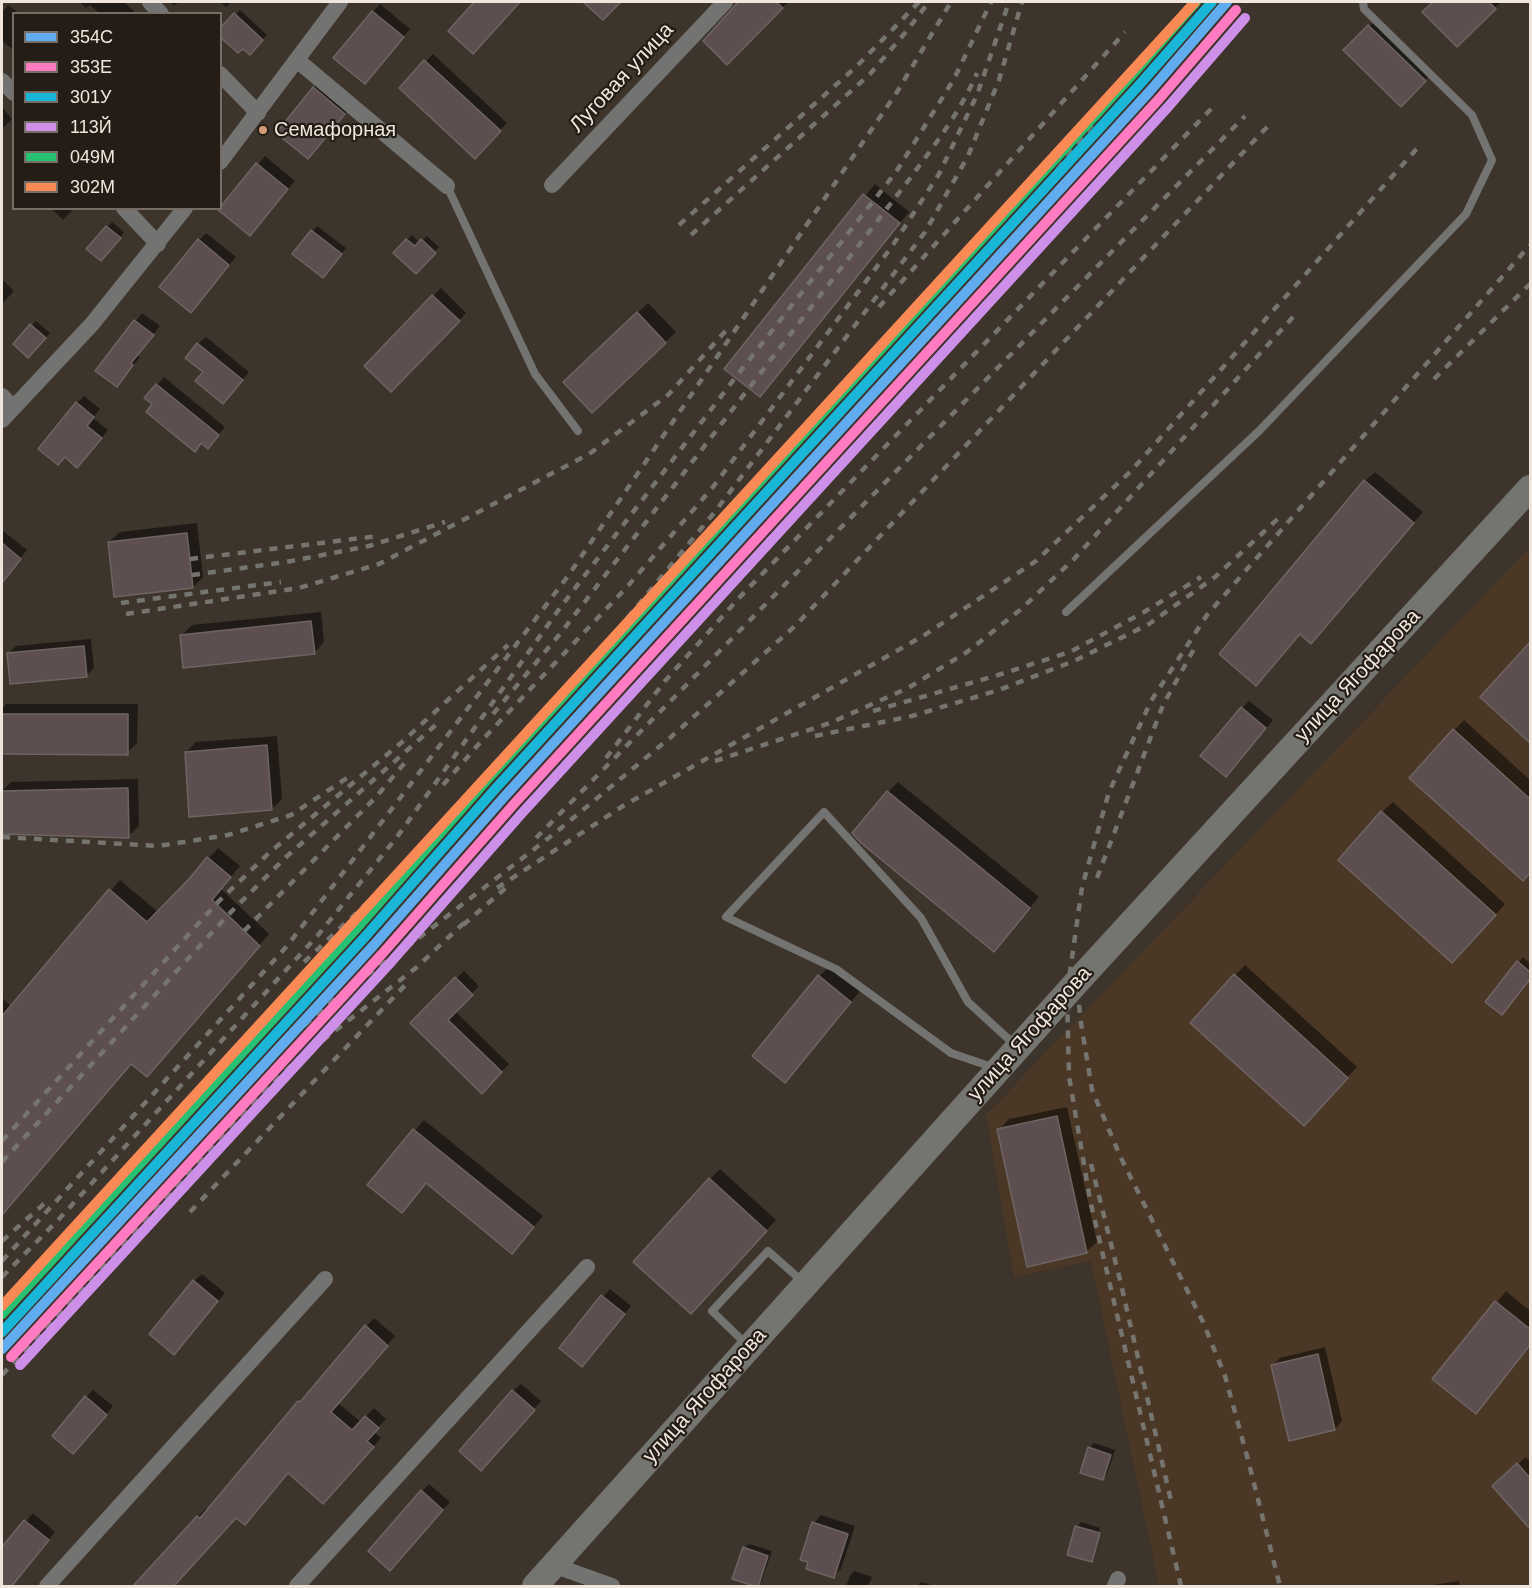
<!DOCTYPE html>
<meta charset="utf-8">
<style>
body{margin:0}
#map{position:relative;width:1532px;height:1588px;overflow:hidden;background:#3d342c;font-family:Arial,sans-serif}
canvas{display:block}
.frame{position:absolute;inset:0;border:3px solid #f1e6dd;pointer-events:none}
.legend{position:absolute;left:12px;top:12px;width:210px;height:198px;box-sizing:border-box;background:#241d16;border:2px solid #766d66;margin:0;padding:8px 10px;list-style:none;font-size:18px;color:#f1e6dd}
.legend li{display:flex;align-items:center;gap:12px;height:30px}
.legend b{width:30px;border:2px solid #766d66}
</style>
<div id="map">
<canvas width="1532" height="1588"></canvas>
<div class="frame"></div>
<ul class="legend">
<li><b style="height:8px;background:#60acee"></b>354С</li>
<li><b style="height:8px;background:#fe7ac1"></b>353Е</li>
<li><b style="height:8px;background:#1ab6d8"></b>301У</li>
<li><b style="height:8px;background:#ce8fe9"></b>113Й</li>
<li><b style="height:8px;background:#26c172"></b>049М</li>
<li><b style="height:8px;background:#f98a56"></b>302М</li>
</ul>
</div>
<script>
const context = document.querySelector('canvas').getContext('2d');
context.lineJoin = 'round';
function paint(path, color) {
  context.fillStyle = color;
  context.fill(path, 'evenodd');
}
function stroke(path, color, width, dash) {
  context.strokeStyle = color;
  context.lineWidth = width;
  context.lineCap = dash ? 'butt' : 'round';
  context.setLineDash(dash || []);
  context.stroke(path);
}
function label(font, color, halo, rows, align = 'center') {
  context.font = font + ' Arial,sans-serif';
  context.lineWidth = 4.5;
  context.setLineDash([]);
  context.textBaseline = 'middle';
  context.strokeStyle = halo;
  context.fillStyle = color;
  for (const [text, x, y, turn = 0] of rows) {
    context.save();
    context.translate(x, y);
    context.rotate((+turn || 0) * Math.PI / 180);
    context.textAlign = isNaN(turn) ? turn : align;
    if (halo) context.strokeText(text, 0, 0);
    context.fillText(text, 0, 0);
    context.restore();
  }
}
const built = new Path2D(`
 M1530,547v1039h-371l-68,-325 -77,16 -28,-162z`);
const shadow = new Path2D(`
 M79,2h45l13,12h-37l-10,-9 -4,3z
 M170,2h9l-5,4z
 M220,2h11l-5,5z
 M476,2h43l-38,42 -31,-13z
 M742,2h46l-61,61 -22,-22z
 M1435,2h66l-44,43 -32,-33z
 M380,4l30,25 -38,46 1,-63z
 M8,5l12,9h-6v36l-12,-9v-29z
 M240,10l27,25 -17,18 -30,-23z
 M1377,19l55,54 -31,32 -56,-55z
 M433,54l74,69 -25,26 -81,-61z
 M322,81l29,25 -36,44 -1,-62z
 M2,107l10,12 -10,10z
 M265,156l30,25 -38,46 -37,-17z
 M875,184l34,28 -149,183 -34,-27z
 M74,208l-11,12 -11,-11v-1z
 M112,222l12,10 -18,23 -18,-6z
 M317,226l29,22 -19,24 -33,-18z
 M206,233l30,24 -38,46 1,-63z
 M412,235l8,8 7,-7 12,11 -23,25 -21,-19z
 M2,279l12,12 -12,13z
 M441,288l25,25 -75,77 -25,-24z
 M648,303l28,29 -84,79 -17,-40z
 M142,313l18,13 -23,29 3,2 -23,28 -20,-14z
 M36,321l14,12 -22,23 -13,-12z
 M206,337l43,35 -26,30 -18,-31 -7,-27z
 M164,377l61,50 -10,12 -13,3 -8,8 -48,-52z
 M84,396l16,13 -7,9 15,12 -23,29 -8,-56z
 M1375,472l48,40 -112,130 54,-161z
 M197,523l6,54 -10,10 -84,-45 11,-10z
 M2,530l25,20 -25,31z
 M321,612l3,30 -10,11 -133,-17 11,-11z
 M91,639l3,29 -8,8 -77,-23 7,-7z
 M1530,644v97l-48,-44z
 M1249,701l24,19 -40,48 9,-60z
 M6,704h132l-1,39 -10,10h-125v-44z
 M1464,720l66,60v91l-7,8 -112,-102z
 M277,736l5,63 -10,10 -86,-57 10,-10z
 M138,779l1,47 -11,10 -126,-4v-41l9,-9z
 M898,782l141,115 -35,42 -116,-147z
 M1393,802l112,102 -43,47 -80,-139z
 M218,848l22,18 -19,23 48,45 -112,131 -25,-2 -130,152v-217l10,9 108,-127 38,32z
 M1523,957l7,6v15l-23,31 -20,-7z
 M1245,965l112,102 -43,47 -79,-139z
 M830,966l30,25 -75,90 34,-105z
 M464,971l15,15 -24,25 54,53 -27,27 -70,-68z
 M1067,1107l30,135 -11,10 -87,-122 10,-11z
 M424,1120l119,96 -31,36 -85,-70 -15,19 -43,-17z
 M720,1169l56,51 -75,82 9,-123z
 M202,1274l23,19 -44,53 13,-65z
 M610,1289l21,17 -42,51 -28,-10z
 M1506,1291l24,20v35l-54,66 -42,-33z
 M374,1318l21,18 -57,67 23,19 13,-14 12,11 -12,13 7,6 -49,56 -43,-22 -36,43 -16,1 -63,70h-42l74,-78 2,2 91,-108z
 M1325,1347l17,74 -7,8 -62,-64 7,-7z
 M521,1384l20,17 -52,60 24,-70z
 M93,1390l20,16 -32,39 5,-48z
 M1094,1443l21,7 -8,24 -4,5 -14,-31z
 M1526,1457l4,5v65l-36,-41z
 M429,1484l21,18 -53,59 25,-70z
 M33,1513l22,19 -45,54h-8v-36z
 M821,1515l34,11 -14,43 -8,7 -23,-14 4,-39z
 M1081,1522l19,6 -8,29h3l9,-28 -8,26 -4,5 -15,-33z
 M749,1544l23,7 -10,29 -4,5 -14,-37z
 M854,1571l18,6 -4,9h-22l4,-10z
 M1459,1581l1,5h-34z
 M921,1582l14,4h-18z`);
const building = new Path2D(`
 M474,2h46l-47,52 -25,-23z
 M583,2h38l-18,18z
 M738,2h38l7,6 -56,57 -24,-24z
 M1433,2h56l7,7 -39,38 -35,-35z
 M372,11l32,26 -39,47 -32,-26z
 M234,13l29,27 -13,15 -7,-6 -5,4 -18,-16v-9z
 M1368,25l58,56 -25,26 -58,-57z
 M424,60l77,71 -26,28 -76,-71z
 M313,87l32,27 -37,45 -32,-26z
 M256,163l32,26 -38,47 -32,-26z
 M863,194l37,29 -140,174 -36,-28z
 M106,226l15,12 -20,23 -15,-12z
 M311,230l31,24 -19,24 -31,-24z
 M198,239l31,26 -38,48 -32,-26z
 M406,239l9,7 6,-7 15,14 -20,21 -23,-21z
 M432,295l28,26 -69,71 -27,-26z
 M637,312l29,31 -74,70 -29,-31z
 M134,320l20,15 -23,28 2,2 -16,22 -22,-16z
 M30,324l16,14 -18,20 -15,-14z
 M197,343l46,37 -20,24 -28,-23 8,-9 -18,-14z
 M156,384l63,51 -11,14 -7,-6 -6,9 -49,-40 6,-8 -8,-6z
 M76,402l18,15 -7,9 15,12 -25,30 -12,-11 -7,8 -20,-16z
 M1364,480l50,43 -103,121 -11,-10 -44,52 -37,-32z
 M187,533l6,55 -79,9 -6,-55z
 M2,543l19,16 -19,24z
 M311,621l4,33 -132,14 -3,-33z
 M1530,642v101l-50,-46z
 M84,646l3,31 -77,7 -3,-31z
 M1241,707l25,21 -40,49 -26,-21z
 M2,714h126v41l-126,-1z
 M1453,729l77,70v74l-7,8 -114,-103z
 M267,745l5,65 -83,7 -4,-65z
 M128,788l1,50 -127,-4v-43z
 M887,791l143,117 -36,44 -133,-109 -9,-10z
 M1381,811l115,104 -44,48 -114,-103z
 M207,857l24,20 -19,23 48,46 -113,131 -16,-13 -129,151v-199l107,-127 38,33 42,-43z
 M1517,961l13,11v7l-28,36 -17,-13z
 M1234,974l114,104 -44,48 -114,-103z
 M818,975l33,27 -66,81 -33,-27z
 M455,977l18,18 -25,25 54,52 -20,22 -72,-71z
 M1057,1116l30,137 -60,14 -30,-138z
 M413,1129l121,98 -22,27 -86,-71 -24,30 -35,-28z
 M709,1178l58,53 -76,83 -58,-52z
 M193,1280l25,21 -44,54 -25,-21z
 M601,1295l24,19 -43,53 -23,-19z
 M1495,1301l35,28v16l-54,69 -44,-35z
 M365,1325l23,21 -57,66 21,18 13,-14 14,12 -12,13 7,6 -51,57 -35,-31 -43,52 -9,-7 -63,69h-41l65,-71 3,2 98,-117 2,1z
 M1318,1354l17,76 -46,11 -18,-76z
 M512,1390l23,20 -54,61 -22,-20z
 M85,1396l22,19 -34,39 -21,-18z
 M1088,1447l23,8 -8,25 -23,-7z
 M1517,1463l13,15v51l-38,-43z
 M421,1490l22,20 -53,61 -22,-20z
 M24,1520l25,20 -38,47h-9v-40z
 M812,1522l36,12 -14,44 -28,-9 2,-7 -8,-2z
 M1075,1526l25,7 -8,29 -25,-7z
 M743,1547l25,9 -10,31 -26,-8z`);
const lane = new Path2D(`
 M447,186l88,188 43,57
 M1066,612l193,-181 207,-217 26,-54 -20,-45 -108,-106 -1,-7
 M995,1068l-44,-15 -115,-84 -110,-52 98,-105 97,106 47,84 47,43
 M748,1346l-36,-35 56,-60 35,31`);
const street = new Path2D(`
 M150,2l11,12
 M297,60l150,126
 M220,74l38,39
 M2,81l12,12
 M220,162l120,-160
 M552,185l173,-183
 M124,208l34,36
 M2,396l11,12
 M2,420l90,-96 93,-116
 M553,1565l59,21
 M47,1586l278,-307
 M297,1586l290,-319
 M1115,1586l3,-7`);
const primary = new Path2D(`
 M535,1586l541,-603 454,-495`);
const rail = new Path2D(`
 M1048,182l82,-107 62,-73
 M679,225l178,-159 62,-64
 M691,235l179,-161 35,-41 24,-31
 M879,307l246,-275
 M1434,379l96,-95
 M190,559l188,-23
 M192,575l94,-13 83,-16 76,-24
 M121,603l160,-21
 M126,614l173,-26 80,-24 210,-110 79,-59 62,-69
 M873,711l122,-35 75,-24 74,-40 57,-35
 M493,714l67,-80 348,-453c25,-34 52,-68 69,-108
 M815,736l97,-20 87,-26 75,-29 75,-37 66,-47 68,-63
 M606,758l59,-77 73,-82 473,-490
 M715,761l115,-38 78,-35 59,-36 53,-42 54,-51 219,-242
 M443,785l42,-48 141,-149 87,-101 180,-242 46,-71 38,-79 32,-93
 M2,837l157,9 69,-11 63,-20 56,-37
 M536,838l709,-722
 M1097,878l66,-173 31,-56
 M391,879l206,-224 117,-142 211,-281 43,-76 31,-76 23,-78
 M497,888l126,-82 300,-170 113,-75 95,-90 289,-326
 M463,925l45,-39
 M244,931l132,-134 32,-38
 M304,962l77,-72
 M1077,973l3,44 12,73 29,68 82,164 22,54 22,80 33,130
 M280,1046l63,-54 68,-48 144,-111 116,-96 124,-111 474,-501
 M2,1141l214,-237 53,-51 133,-111 106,-97
 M2,1162l226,-247 57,-57 153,-135
 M1091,1164l29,116 52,225
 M190,1212l219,-231
 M2,1241l43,-38
 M2,1261l285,-315 107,-140 174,-230 329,-484 54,-90
 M2,1277l58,-59 258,-283 79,-98 163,-229 175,-230 161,-206 58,-93 37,-77
 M2,1375l238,-260 55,-53 122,-95 51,-48
 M1181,1586l-91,-386 -21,-124 -2,-83 15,-106 27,-95 42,-91 56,-86 323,-370`);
const rail1 = new Path2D(`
 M2,1349l371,-403 132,-150 645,-705 77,-89`);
const rail2 = new Path2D(`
 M11,1357l371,-403 132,-150 645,-705 77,-89`);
const rail3 = new Path2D(`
 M2,1332l362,-394 132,-150 645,-705 71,-81`);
const rail4 = new Path2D(`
 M20,1365l371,-403 132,-150 645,-705 77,-89`);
const rail5 = new Path2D(`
 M2,1314l353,-384 132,-150 645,-705 64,-73`);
const rail6 = new Path2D(`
 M2,1306l1193,-1304`);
const markers = [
 [263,130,5,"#d39c74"]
];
const busNames = [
 ["Семафорная",274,130]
];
const streetNames = [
 ["Луговая улица",622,78,-47],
 ["улица Ягофарова",1358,676,-47],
 ["улица Ягофарова",1030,1034,-48],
 ["улица Ягофарова",705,1396,-48]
];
paint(built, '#4b3725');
paint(shadow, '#0007');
paint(building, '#5d4e4f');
stroke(building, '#6e6563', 1.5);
stroke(lane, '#737472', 8);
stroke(street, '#737472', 16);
stroke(primary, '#747470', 26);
stroke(rail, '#75746f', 4.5, [8, 8]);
stroke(rail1, '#60acee', 10);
stroke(rail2, '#fe7ac1', 10);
stroke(rail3, '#1ab6d8', 10);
stroke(rail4, '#ce8fe9', 10);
stroke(rail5, '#26c172', 10);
stroke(rail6, '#f98a56', 10);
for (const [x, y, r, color] of markers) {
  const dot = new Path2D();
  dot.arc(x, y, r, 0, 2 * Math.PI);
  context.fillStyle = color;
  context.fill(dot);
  stroke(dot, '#241d16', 2);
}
label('20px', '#f1e6dd', '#241d16', busNames, 'left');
label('21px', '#f1e6dd', '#241d16', streetNames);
</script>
